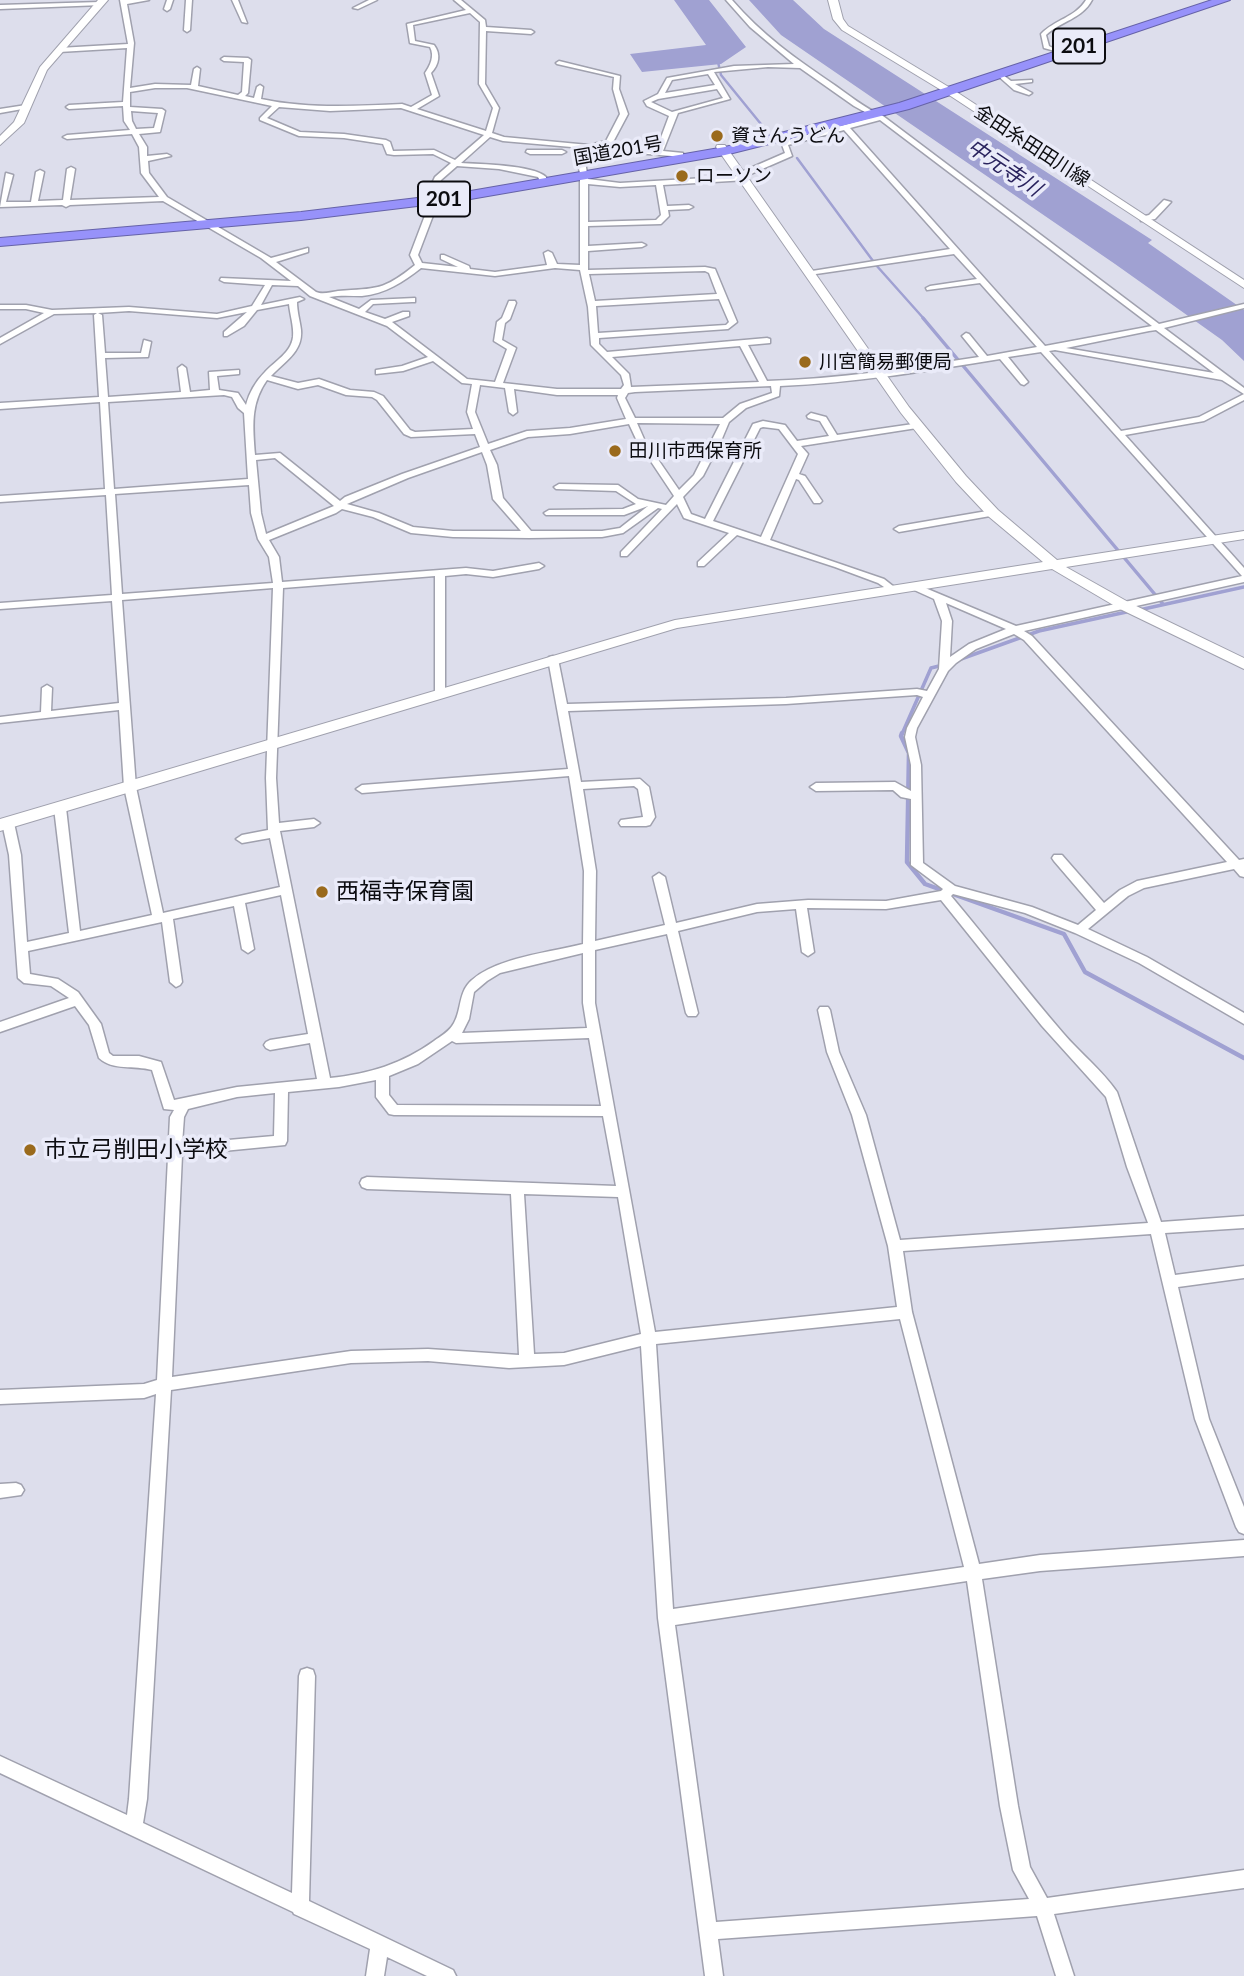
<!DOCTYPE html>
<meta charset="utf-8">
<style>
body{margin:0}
canvas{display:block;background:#dddeec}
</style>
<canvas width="1244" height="1976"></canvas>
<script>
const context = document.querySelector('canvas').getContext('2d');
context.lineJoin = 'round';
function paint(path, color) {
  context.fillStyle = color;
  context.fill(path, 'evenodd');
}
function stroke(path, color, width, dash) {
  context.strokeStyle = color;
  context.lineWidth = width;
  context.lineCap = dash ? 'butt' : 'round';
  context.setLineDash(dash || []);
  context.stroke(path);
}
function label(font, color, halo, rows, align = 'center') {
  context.font = font + ' Lato,"Noto Sans JP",sans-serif';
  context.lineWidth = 7;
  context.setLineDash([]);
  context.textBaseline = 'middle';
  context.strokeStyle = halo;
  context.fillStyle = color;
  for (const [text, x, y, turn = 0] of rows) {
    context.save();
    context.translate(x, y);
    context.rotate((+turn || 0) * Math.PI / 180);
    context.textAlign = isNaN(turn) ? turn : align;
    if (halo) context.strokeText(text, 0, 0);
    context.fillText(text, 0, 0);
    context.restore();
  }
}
const water = new Path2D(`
 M674,0h35l37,47 -25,17 -79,8 -12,-18 76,-9z
 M749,0h44l31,29 328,211 -4,3 96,67v51l-22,-21 -107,-76 -334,-229z`);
const streamFar2 = new Path2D(`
 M718,62l3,13 44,54
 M797,158l79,107 49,55`);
const streamFar1 = new Path2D(`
 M923,318l240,286
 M1139,610l105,-23
 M961,659l78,-28 92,-20
 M902,734l29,-66 12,-3`);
const stream = new Path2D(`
 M902,733l-1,3 8,17 -2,109 18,22 139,50 21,38 159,86`);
const street = new Path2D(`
 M120,0h29l-22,4 7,39 -4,45 25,-4 36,1 3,-16 3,-2 3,2 -2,17 40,9 4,-3 2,-30 -20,-1 -3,-2 3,-2 24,1 3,2 -3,33 -3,3 9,2 3,-11 3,-2 3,2 -2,12c46,10 94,7 141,5l9,3 21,-12 -7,-22c5,-7 10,-17 5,-26l-20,-4 -3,-19 59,-14 -12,-10h7l24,20 1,7 45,3 3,2 -3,2 -45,-3 -1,53 14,24 -7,25 12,4 85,8 17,-4 14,-27 -7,-25 1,-12 -57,-13 -1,-1 3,-2 61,15 -1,13 9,25 -16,30 -10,2 54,5 13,-35 -22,-10 -3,-5 14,-7 9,-16 67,-12 60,-2 -44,-37 -24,-27h6c29,34 64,59 101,84 16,11 31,24 50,32l276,208 85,-20v4l-80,20 80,60v12l-40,21 -79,14 119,133v14l-220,49 8,5 207,224 5,-1v18l-4,-1 -6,-7 -90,19 -16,8 -40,33 59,28 97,56v11l-105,-61 -64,-30 -50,-20 -72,-19 -2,2c38,45 73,92 112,137 17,20 39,37 54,59l44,130 83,-6v12l-79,5 10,42 69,-9v12l-66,9 31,132 35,88v27l-5,-2 -3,-5 -41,-108 -44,-185 -248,17 9,61 67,252 61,-9 204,-15v16l-204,15 -58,8 36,227 12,61 17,31 197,-28v18l-190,26 20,62h-18l-19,-60 -319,23 5,37h-18l-47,-358 -17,-272 -77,19 -55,3 -81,-7 -77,2 -180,27 -24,409 -4,24 149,70 7,-217 2,-6 6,-2 6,2 2,6 -6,225 144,69 3,6h-29l-40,-19 -3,19h-18l4,-27 -76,-35 -1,-2 -293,-139v-17l127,59 2,-16 27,-405 -12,4 -144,6v-14l144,-6 13,-4 13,-263 4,-7 -10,-1 -12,-39c-18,-5 -39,1 -53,-12l-10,-33 -14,-19 -75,26v-10l69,-24 -18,-12 -27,-3 -6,-5 -9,-123 -7,-32 2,-3h8l2,3 7,32 6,87 42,-9 -15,-125 6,-4 6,4 14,123 72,-16 -28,-128 -5,-77 -119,13v-6l41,-5 1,-24 5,-3 5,3 -1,23 68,-8 -7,-102 -112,8v-6l112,-8 -6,-100 -106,7v-6l105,-7 -5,-87 -100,7v-6l99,-6 -5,-82 3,-2 -43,1 -54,30v-6l44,-25 -18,-4h-26v-4h26l26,5 77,-3 88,7 35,-8 13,-21 -41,-3 -4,-2 1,-2 70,3 -30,-23 -98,-57 -93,4 -4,2 -4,-2 -62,2 6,-34 7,2 -7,27h25l5,-30 4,-2 4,2 -6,29 25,-1 4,-31 4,-2 4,2 -5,31 89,-3 -18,-24 -2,-26 -7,-13 -65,5 -4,-2 4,-2 63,-5 -6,-9 -1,-15 -54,3 -3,-2 3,-2 54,-3 4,-54 -68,4 -3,-2 3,-2 69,-4zM470,13l10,9 -1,62 14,24 -7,23 -69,-22 22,-13 -8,-23c8,-8 10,-19 3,-28l-19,-4 -2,-16zM768,67l32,1 54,38 20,11 -93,25 4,11 -46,20v3l-119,7 -32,-4 -4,-23 6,-7 93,8v-4l-20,-2 15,-38 52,-14 -16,-27zM708,74l7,11 -50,8 7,-13zM155,88h32l85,18 -12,12v2l39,16 45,2 39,6 4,10 7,1 39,-1 18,9 -16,14 -7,15 4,2 4,-2 5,-12 16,-14 42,3 39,8 2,4h6v-4c-12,-12 -67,-13 -85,-14l29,-26 13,4 80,7 -7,8 4,17v92l-23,-1 -5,-11 -4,-2 -4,2 3,12 -52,7 -25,-3 -1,-3 -25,-11h-3v4l17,8 -36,-4 -4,-8 19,-50 -4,-2 -4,2 -19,50 5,10c-32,26 -38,23 -77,26 -8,1 -15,4 -22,1l-40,-30 32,-10v-4l-37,10 -104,-61 -18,-24 -1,-12 23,-5 -4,-2 -20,2v-9l-8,-13 21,-2 5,-21 -3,-2 -32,-2v-15zM717,89l6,9 -51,14 -21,-10 7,-3zM279,107l51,4 71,-3 83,27 -29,25 -21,-10 -41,1 -3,-9 -4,-2 -42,-6 -44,-2 -33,-14zM131,111l27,2 -4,15 -18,1 -4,-8zM880,120l272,206 -107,20 -195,-218zM844,130l106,119 -138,22h-3v4l145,-21 23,25 -47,7 -4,2 1,2 53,-7 57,64 -50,9 -18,-22 -3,-1 -4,3 17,21c-71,11 -140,22 -212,24l-19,-36 22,-2v-4l-3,-1 -160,14 -8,-8v-6l129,-9 9,-7 -22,-53 -10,-2 -117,3v-19l54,-4 4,-2 -4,-2 -54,3v-20l73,-2 8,-8 -1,-6 21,-1 4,-2 -4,-2 -22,1 -4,-21 84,-5 -1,-4 46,-20 -4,-11zM588,184l32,3 36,-2 5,30 -5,5 -68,2zM421,268l74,8 60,-8 25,2 8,37 3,38 30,30 3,10 -3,4h-64l-54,-6 13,-35 -14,-8 3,-17 5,-4 6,-16 -1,-2h-6l-7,17 -5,4 -3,19 13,8 -12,33 -28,-3 -75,-57 17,-6v-4h-6l-18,7 -20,-7 8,-8 39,-2h3v-4l-44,2 -12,9 -30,-12c11,-2 22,-1 33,-1 23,-2 41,-14 59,-28zM705,271l4,2 8,21 -122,7 -6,-27zM272,285l26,1 12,10 77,30 41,31 -26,9 -26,4v4l27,-3 30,-10 29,22 10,1 -5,28 6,17 -58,3 -5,-2 -27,-34 -9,-4 -24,-2 -31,-11 -21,4 -27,-7c13,-14 32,-24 30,-46 -1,-9 -4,-18 -4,-28l7,-3 -4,-2 -39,8zM719,299l10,23 -3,3 -128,8 -2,-27zM289,304c1,11 5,22 4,33 -2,16 -18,24 -28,35 -9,9 -16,21 -19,33l-8,-12 -19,-3 -2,-14 22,-2v-4l-30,2 1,18 -20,2 -4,-24 -4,-3 -4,3 3,24 -73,5 -3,-39 43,-1 3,-15 -7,-2 -3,13h-36l-3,-38 -4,-2 31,-2 88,7 30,-6 -23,20v4h3l17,-10 13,-16zM1156,330l58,43 -148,-25 83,-17zM740,346l19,36 -128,5 -2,-13 -17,-17zM1055,350l167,30 22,14 -45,23 -78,14 -72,-80zM1041,352l201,224 -226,50 -98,-41h-6v4l22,10 8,22 -3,48 -12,22 -10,-2 -131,9 -219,6 -9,-45 -5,-3 -4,1 -1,2 20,110 -206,16 -6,4 6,4 207,-17 15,95 -1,73c-32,8 -87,14 -111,36 -14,12 -10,29 -18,43 -4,8 -13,13 -20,18 -32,23 -65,33 -104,37l-50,-247 34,-4 6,-4 -6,-4 -35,4 -3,-45 7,-190 152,-12v117l5,3 5,-3v-117l21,-2 27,3 46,-8 5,-3 -5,-3 -46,8 -27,-3 -184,14 -3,-25 -10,-17 67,-27 6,-4 31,8 38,16 42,4 76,1 73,-1 21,-4 35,-25 4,1 -41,43v4h6l50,-52 7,14 45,15 -31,29v4h6l33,-31 98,32 43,16 15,10 5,-3 -14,-11 -114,-39 26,-61 3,1 15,23h6l2,-2 -17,-25 -6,-2 9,-20 -7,-8 116,-18 4,-3 -1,-2 -83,12 -11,-18 -15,-4 -4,3 1,2 12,3 9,15 -32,5 -12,-16 -22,-4 -10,3 -48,95 -14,-5 -8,-17 20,-21 18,-35 8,-19 17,-14 33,-12 1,-10c74,-3 146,-15 220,-27l21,25 3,1 4,-3 -20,-25zM267,380l31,9 20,-4 28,10 26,2 5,3 27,34 7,3 64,-3 5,13 -78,27 -57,23 -5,4 -60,-48 -25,2c-2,-28 -5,-51 12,-75zM480,385l25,3 4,24 4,3 4,-3 -3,-23 43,6h61l-1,3 9,21 -56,9 -43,3 -39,13 -13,-32zM771,386l1,7 -32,11 -17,14h-88l-10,-20 3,-5 7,-1zM224,395l8,2 6,11 6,5 4,66 -134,10 -6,-87zM637,423h2l81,1 -26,51 -15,15 -35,-51zM629,424l7,15 38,57 -8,9 -28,-6 -20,-14 -59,-1 -5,3 2,2 60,2 20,13 -13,5 -74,1 -5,3 2,2h78l24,-9 -28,22 -18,3h-71l-28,-33 -6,-33 -7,-15 38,-13 42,-3zM763,427l16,2 19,25 -37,83 -48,-16 47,-93zM482,452l5,13 6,34 28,32h-68l-40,-4 -34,-14 -32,-9 61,-26zM275,458l59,48 -68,28 -5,-21 -5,-53zM249,485l2,28 7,26 11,18 4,26 -151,11 -7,-100zM273,588l-7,190 2,52 -26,5 -6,4 6,4 28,-5 10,49 -117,26 -27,-126 -14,-187zM946,603l60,26 -37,15 -19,13 2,-36zM1014,634l10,6 203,222 -90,19 -17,9 -16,13 -42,-48h-8l-2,3 2,3 42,49 -18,15 -46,-18 -77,-21 -32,-23 -2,-98 -6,-28 2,-9 31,-57 8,-8 20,-14zM917,695l6,2 -16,31 -2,9 6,28v26l-16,-9 -79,1 -6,4 6,4 77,-1 8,7 10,2v66l32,24 -2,2 -55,10 -78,-1 -51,4 -81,19 -11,-46 -6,-4 -6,4 12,48 -70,16 1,-70 -13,-82 51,-3 4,3 5,28 -22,3 -2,3 2,3h25l4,-1 5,-8 -6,-30 -9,-8 -59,3 -13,-71 218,-7zM281,895l27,139 -38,6 -4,2 -2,3 2,3 4,2 40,-7 7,36 -80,8 -63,13 -13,-38 -22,-6h-26l-4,-3 -8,-29 -23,-32 -20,-13 -28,-5 -2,-23 134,-29 8,60 6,5 4,-2 2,-3 -9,-63 61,-13 8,43 6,4 6,-4 -9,-46zM941,900l101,126 64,71 21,70 21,56 -248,17 -34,-125 -27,-63 -9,-42 -2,-3h-8l-2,3 9,42 25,63 36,131 9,61 -242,25 -60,-329v-53l72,-16 19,79 2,3h8l2,-3 -20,-82 79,-19 39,-3 6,43 6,4 6,-4 -7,-44 79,1zM583,953v50l4,25 -125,5 7,-14 5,-27 13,-11 13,-8zM589,1038l12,68 -204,-1 -8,-10v-19l29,-12 34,-23 4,2zM376,1080v17l13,17 5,1 209,1 13,70 -249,-9 -5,2 -2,4 2,4 5,2 144,5 8,161 -91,-6 -77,2 -179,26 10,-222 103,-10 2,-4 1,-49 51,-5zM275,1093l-1,43 -92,8 2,-27 4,-8 49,-12zM524,1194l94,3 23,137 -77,19 -30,1zM900,1319l64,248 -291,42 -17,-265zM967,1581l33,225 13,64 16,29 -313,23 -41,-297z
 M167,0h6l-3,9 -3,2 -3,-2z
 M186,0h6l-2,30 -3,2 -3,-2z
 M232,0h6l9,23 -5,-1z
 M369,0h8l-19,9 -5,-1z
 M1086,0h6c-10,19 -31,21 -46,35l3,11 6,3v2l-11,-3 -3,-14c13,-14 35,-17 45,-34z
 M100,2l2,1v2l-102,4v-4z
 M999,72l12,9 21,-1v2l-17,2 17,9 -3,2 -15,-5 -17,-15 -1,-1z
 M26,105l3,2 -1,1 -28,5v-4z
 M527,150h35l4,2 -4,2h-32l-4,-2z
 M1164,200l7,2 -16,17 -14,2v-4l8,-2z
 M993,510l3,1v4l-97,17 -5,-3 5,-3z
 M16,1483l5,2 3,5 -3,5 -21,3v-14z`);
const secondary = new Path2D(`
 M98,0h10l-61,70 -23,53 -24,22v-9l14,-14 26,-55z
 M828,0h10l5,19 5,7 104,63 292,191v8l-298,-195 -104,-63 -9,-11z
 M717,145h8l184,262 57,69 32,34 59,50 187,-29v8l-178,28 64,36 114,55v11l-124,-60 -68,-40 -375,59 -677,203v-12l675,-199 368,-58 -55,-46 -32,-34 -55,-69 -185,-266z`);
const highway = new Path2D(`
 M1212,0h18l-321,109 -184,46 -266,46 -158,19 -301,26v-8l301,-26 158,-19 266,-46 174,-44z`);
const markers = [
 [717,136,7,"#9a6a1c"],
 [682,176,7,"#9a6a1c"],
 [805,362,7,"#9a6a1c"],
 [615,451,7,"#9a6a1c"],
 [322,892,7,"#9a6a1c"],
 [30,1150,7,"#9a6a1c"]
];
const farPoinames = [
 ["資さんうどん",731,136],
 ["ローソン",696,176],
 ["川宮簡易郵便局",819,362],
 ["田川市西保育所",629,451]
];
const farStreetnames = [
 ["金田糸田田川線",1032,146,33],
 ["国道201号",618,151,-10]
];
const shields = [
 [1079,46,52],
 [444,199,52]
];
const shieldNames = [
 ["201",1079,46],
 ["201",444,199]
];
const farWaternames = [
 ["中元寺川",1004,168,34]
];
const poiNames = [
 ["西福寺保育園",336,892],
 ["市立弓削田小学校",44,1150]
];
paint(water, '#a0a1d2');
stroke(streamFar2, '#a0a1d2', 2.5);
stroke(streamFar1, '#a0a1d2', 3.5);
stroke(stream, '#a0a1d2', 4.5);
stroke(street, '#a0a1ae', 3);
stroke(secondary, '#a0a1ae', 2);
stroke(highway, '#6663a8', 2);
paint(street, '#fff');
paint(secondary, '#fff');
paint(highway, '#9792fa');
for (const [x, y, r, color] of markers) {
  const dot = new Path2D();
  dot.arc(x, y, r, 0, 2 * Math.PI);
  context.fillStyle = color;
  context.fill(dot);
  stroke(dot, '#eaebf9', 2.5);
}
label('19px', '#0c0c10', '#eaebf9', farPoinames, 'left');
label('19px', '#0c0c10', '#eaebf9', farStreetnames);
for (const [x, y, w] of shields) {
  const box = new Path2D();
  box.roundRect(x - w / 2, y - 17.5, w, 35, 5);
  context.fillStyle = '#eaebf9';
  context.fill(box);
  stroke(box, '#0c0c10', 2);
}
label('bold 21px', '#0c0c10', null, shieldNames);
label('italic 21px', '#2a235e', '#eaebf9', farWaternames);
label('23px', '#0c0c10', '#eaebf9', poiNames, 'left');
</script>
